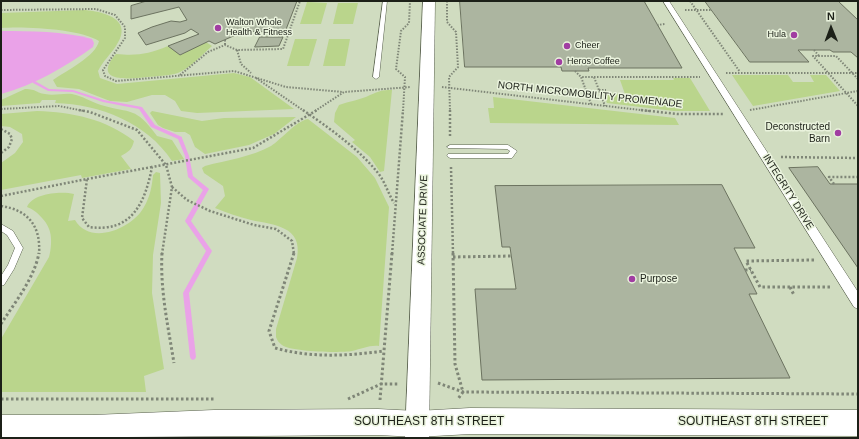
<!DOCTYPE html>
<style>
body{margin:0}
#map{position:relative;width:859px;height:439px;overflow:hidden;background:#dde6d0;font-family:Arial,sans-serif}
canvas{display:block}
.frame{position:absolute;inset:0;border:2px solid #1c2018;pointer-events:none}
.north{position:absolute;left:811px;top:8px;width:40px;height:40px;-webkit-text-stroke:3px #eaf3dd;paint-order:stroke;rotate:359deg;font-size:11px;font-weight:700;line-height:16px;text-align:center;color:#1c2018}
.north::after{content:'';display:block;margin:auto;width:14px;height:18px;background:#1c2018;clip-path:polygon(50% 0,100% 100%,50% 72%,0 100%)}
</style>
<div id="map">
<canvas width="859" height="439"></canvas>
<div class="frame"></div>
<div class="north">N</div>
</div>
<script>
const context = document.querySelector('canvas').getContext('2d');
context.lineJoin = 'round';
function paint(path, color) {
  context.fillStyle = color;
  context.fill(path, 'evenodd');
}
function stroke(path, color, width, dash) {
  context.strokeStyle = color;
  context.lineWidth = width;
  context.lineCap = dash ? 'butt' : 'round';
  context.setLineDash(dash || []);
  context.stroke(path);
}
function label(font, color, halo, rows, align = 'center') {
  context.font = font + ' Arial,sans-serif';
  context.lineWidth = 3;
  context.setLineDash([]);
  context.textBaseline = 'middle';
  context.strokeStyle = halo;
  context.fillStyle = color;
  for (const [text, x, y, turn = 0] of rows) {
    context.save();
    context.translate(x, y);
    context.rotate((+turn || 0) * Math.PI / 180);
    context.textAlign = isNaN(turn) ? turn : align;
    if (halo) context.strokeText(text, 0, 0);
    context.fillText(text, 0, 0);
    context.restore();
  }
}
const built = new Path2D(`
 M1,1h857v437h-857z`);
const green = new Path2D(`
 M307,2l20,1 -6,21h-21z
 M338,3h20l-5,21h-20z
 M85,10c21,2 49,10 31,36 -6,9 -13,15 -18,25l2,7 17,6 117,-11 16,4 44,32 -97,4 -16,-2 -6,-10 -10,-6h-13l-25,7 -17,-1 -31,-12 -22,-2 -4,-7c13,-9 43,-24 46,-39 -18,-12 -75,-15 -98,-13v-15z
 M295,39h22l-8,27h-22z
 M329,39h21l-5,27h-22z
 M206,42l6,4c-10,9 -22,22 -34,27 -10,3 -21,3 -31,4 -18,2 -56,6 -31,-23 22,2 32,0 52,-8l12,9z
 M732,75h56l5,7h21l-4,-7h16l14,16 -87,15z
 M673,78h17l20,33h-36l-67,-8 -4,-10 22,1 -5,-14h54z
 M25,89c12,0 11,4 20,5 9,2 18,-1 27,0 11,2 19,8 29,11 31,9 34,1 56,31l15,4 12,19 -12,2c-25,-38 -72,-57 -117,-58l1,-3h-14l-2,3 -39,3v-6z
 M392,90l-8,81 -4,1 -10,-15 -18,-15 3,-2 -21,-18 1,-9 4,-8c10,-4 22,-5 31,-10 10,-4 11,-5 22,-5z
 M493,97l182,21 4,7 -189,-2 -2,-15h6z
 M37,111c35,1 69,8 97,30 -2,9 -6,11 -13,15l10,13 -49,9 -1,-3 -80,15v-27l14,-10 8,-11 -1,-8 -12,-7 -9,-1v-12z
 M152,111l50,10 22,-3 72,-1 -22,17 -25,11 -44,9 -10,-7 -5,-12 -5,-3h-10l-12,-4 -5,-3 -8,-12z
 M308,119l49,38 18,21 14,29 -10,139c-10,-1 -17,3 -27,5 -12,2 -61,1 -70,-6 -3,-2 -5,-5 -6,-8v-8l21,-71c6,-32 -23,-33 -46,-38 -12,-3 -24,-7 -36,-12l10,-12 -2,-10 -19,-13 -2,-5 3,-2c22,-6 46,-9 66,-20 11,-7 25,-25 37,-27z
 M156,172l4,1 1,30 -8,52 -1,38 12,76 -20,7 2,16h-145v-53l48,-82c2,-7 3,-18 1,-25 -2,-10 -14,-22 -23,-25 6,-14 34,-16 47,-13l-6,27 7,-1c15,26 57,9 69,-13 6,-10 8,-21 9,-32z`);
const water = new Path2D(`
 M1,31c30,0 62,0 91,8l2,4 -1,4c-28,20 -59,38 -92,47z`);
const stream = new Path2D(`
 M33,81h2l14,8 24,1 31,10 38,7 13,18 27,12v1l7,18 4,20 16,13 -18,32 21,30 -23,42 7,64 -1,2 -2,1 -2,-1 -1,-2 -7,-64 23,-42 -21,-30 18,-31 -15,-13 -3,-21 -7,-17 -27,-12 -12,-18 -36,-7 -30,-10 -25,-1 -15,-8z`);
const building = new Path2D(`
 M147,1h150l-12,31 -50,-1 3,3 -23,10 -6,-3 -29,14 -12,-9 31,-12 -8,-5 -6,4 -39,12 -8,-12 14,-6 19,-6 9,1 7,-2 -8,-13 -48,12v-13z
 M460,1h184l38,67h-94l1,3h-27l-1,-4h-96z
 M705,1h133l20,19v38l-7,-6h-18l-3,-2h-32l11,12h-59z
 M260,37h23l-4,9 -24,1z
 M818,167l12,17h28v84l-69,-100z
 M722,185l33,63h-21l23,46h-8l41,84 -308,2 -7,-91h41l-6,-42h-8l-7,-61z`);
const pathFar2 = new Path2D(`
 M447,1v21l9,10 2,35 -9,10 1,34
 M690,1l50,71
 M1,10l95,-1 19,6 10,12v11l-22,32 2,6 11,5 118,-10 52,16 57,5
 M685,10h26
 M858,13v2
 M657,25l8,-1
 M225,40v5
 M237,50l4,14 10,9
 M814,50l5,6
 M575,71l6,6
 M726,73h132
 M180,75l28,-23 17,-7 12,5 46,-1 17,-48
 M594,77h106
 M256,78l48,33
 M858,79l-22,-23h-23l45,50
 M442,87l207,24
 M599,90h7
 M591,104l-10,-27h13l11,29
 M1,109l58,-3 25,5
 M750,110l108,-19
 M315,111l29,-19 67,-5
 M403,111l2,-34 -9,-8 5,-38 8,-8 1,-22`);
const pathFar1 = new Path2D(`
 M79,110l11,2 47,18 29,35 6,22 -10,67
 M303,110c26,18 55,38 75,63 7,9 10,20 16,30
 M450,110v26
 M641,110l36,4h47
 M1,129l9,5 2,5 -3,8 -8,6
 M781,157l77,1
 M451,167l2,87
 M87,179l65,-12
 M834,184l-5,-7h29
 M172,187l15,13 23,11 44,14 22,4 16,12 2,13
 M1,196l86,-17 -5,39 7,9c43,6 56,-24 63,-60l101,-19 64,-38
 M1,206c28,4 40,21 38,48
 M392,254l11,-144`);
const path = new Path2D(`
 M162,253c-2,37 6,73 12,110
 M294,253l-25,78 6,17c36,10 72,8 109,3
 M453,253l2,111 8,28 -5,7
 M453,257l59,-1
 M814,260l-68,1 14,26h70
 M745,270h6
 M790,287l4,8
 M1,324c14,-22 33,-45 38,-71
 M438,383l25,9 395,2
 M1,399h214
 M348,399l33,-15h18
 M380,400l12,-147`);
const service = new Path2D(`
 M383,1h4l-8,76 -3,2 -3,-2z
 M450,145h58l9,6 -5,7h-62l-3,-2 1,-2h60l2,-3 -3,-2 -59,-1 -1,-1z
 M1,224l12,7 10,17 -9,21 -10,16 -3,1v-10l7,-11 7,-17 -8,-13 -6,-4z`);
const pedestrian = new Path2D(`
 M663,1h6l189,291v17l-4,-2z`);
const tertiary = new Path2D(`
 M423,1h12l-6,437h-24z`);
const secondary = new Path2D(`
 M470,408l388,2v26l-388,-2 -53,3 -39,-2 -377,3v-23h92l121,-5 164,-1 39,2z`);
const markers = [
 [218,28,4,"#a13da2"],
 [794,35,4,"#a13da2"],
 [567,46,4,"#a13da2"],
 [559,62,4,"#a13da2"],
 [838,133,4,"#a13da2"],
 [632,279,4,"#a13da2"]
];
const farPoinames = [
 ["Walton Whole",226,23],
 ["Health & Fitness",226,33],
 ["Hula",786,35,"right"],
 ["Cheer",575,46],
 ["Heros Coffee",567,62]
];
const streetNames = [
 ["NORTH MICROMOBILITY PROMENADE",590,95,6],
 ["INTEGRITY DRIVE",788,192,58],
 ["ASSOCIATE DRIVE",423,220,-88]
];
const poiNames = [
 ["Deconstructed",830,127],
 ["Barn",830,139],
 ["Purpose",640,279,"left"]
];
const nearStreetnames = [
 ["SOUTHEAST 8TH STREET",429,422],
 ["SOUTHEAST 8TH STREET",753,422]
];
paint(built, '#d0dcc0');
paint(green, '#bad58c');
paint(water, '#eaa2e8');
paint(stream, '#eaa2e8');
paint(building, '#acb5a0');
stroke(building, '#6c7360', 1);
stroke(service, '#59614e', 1);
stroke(pedestrian, '#59614e', 1);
stroke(tertiary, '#59614e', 1);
stroke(secondary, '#59614e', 1);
stroke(pathFar2, '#7f8677', 2, [1.5, 1.5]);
stroke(pathFar1, '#7f8677', 2.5, [2, 2]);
stroke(path, '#7f8677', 3, [2.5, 2.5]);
paint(service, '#fff');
paint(pedestrian, '#fff');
paint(tertiary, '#fff');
paint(secondary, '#fff');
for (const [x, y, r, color] of markers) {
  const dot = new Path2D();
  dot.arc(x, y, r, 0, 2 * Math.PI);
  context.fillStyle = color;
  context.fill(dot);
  stroke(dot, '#eaf3dd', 1.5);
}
label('9px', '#1c2018', '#eaf3dd', farPoinames, 'left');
label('10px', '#1c2018', '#eaf3dd', streetNames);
label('10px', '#1c2018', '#eaf3dd', poiNames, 'right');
label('12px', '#1c2018', '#eaf3dd', nearStreetnames);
</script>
